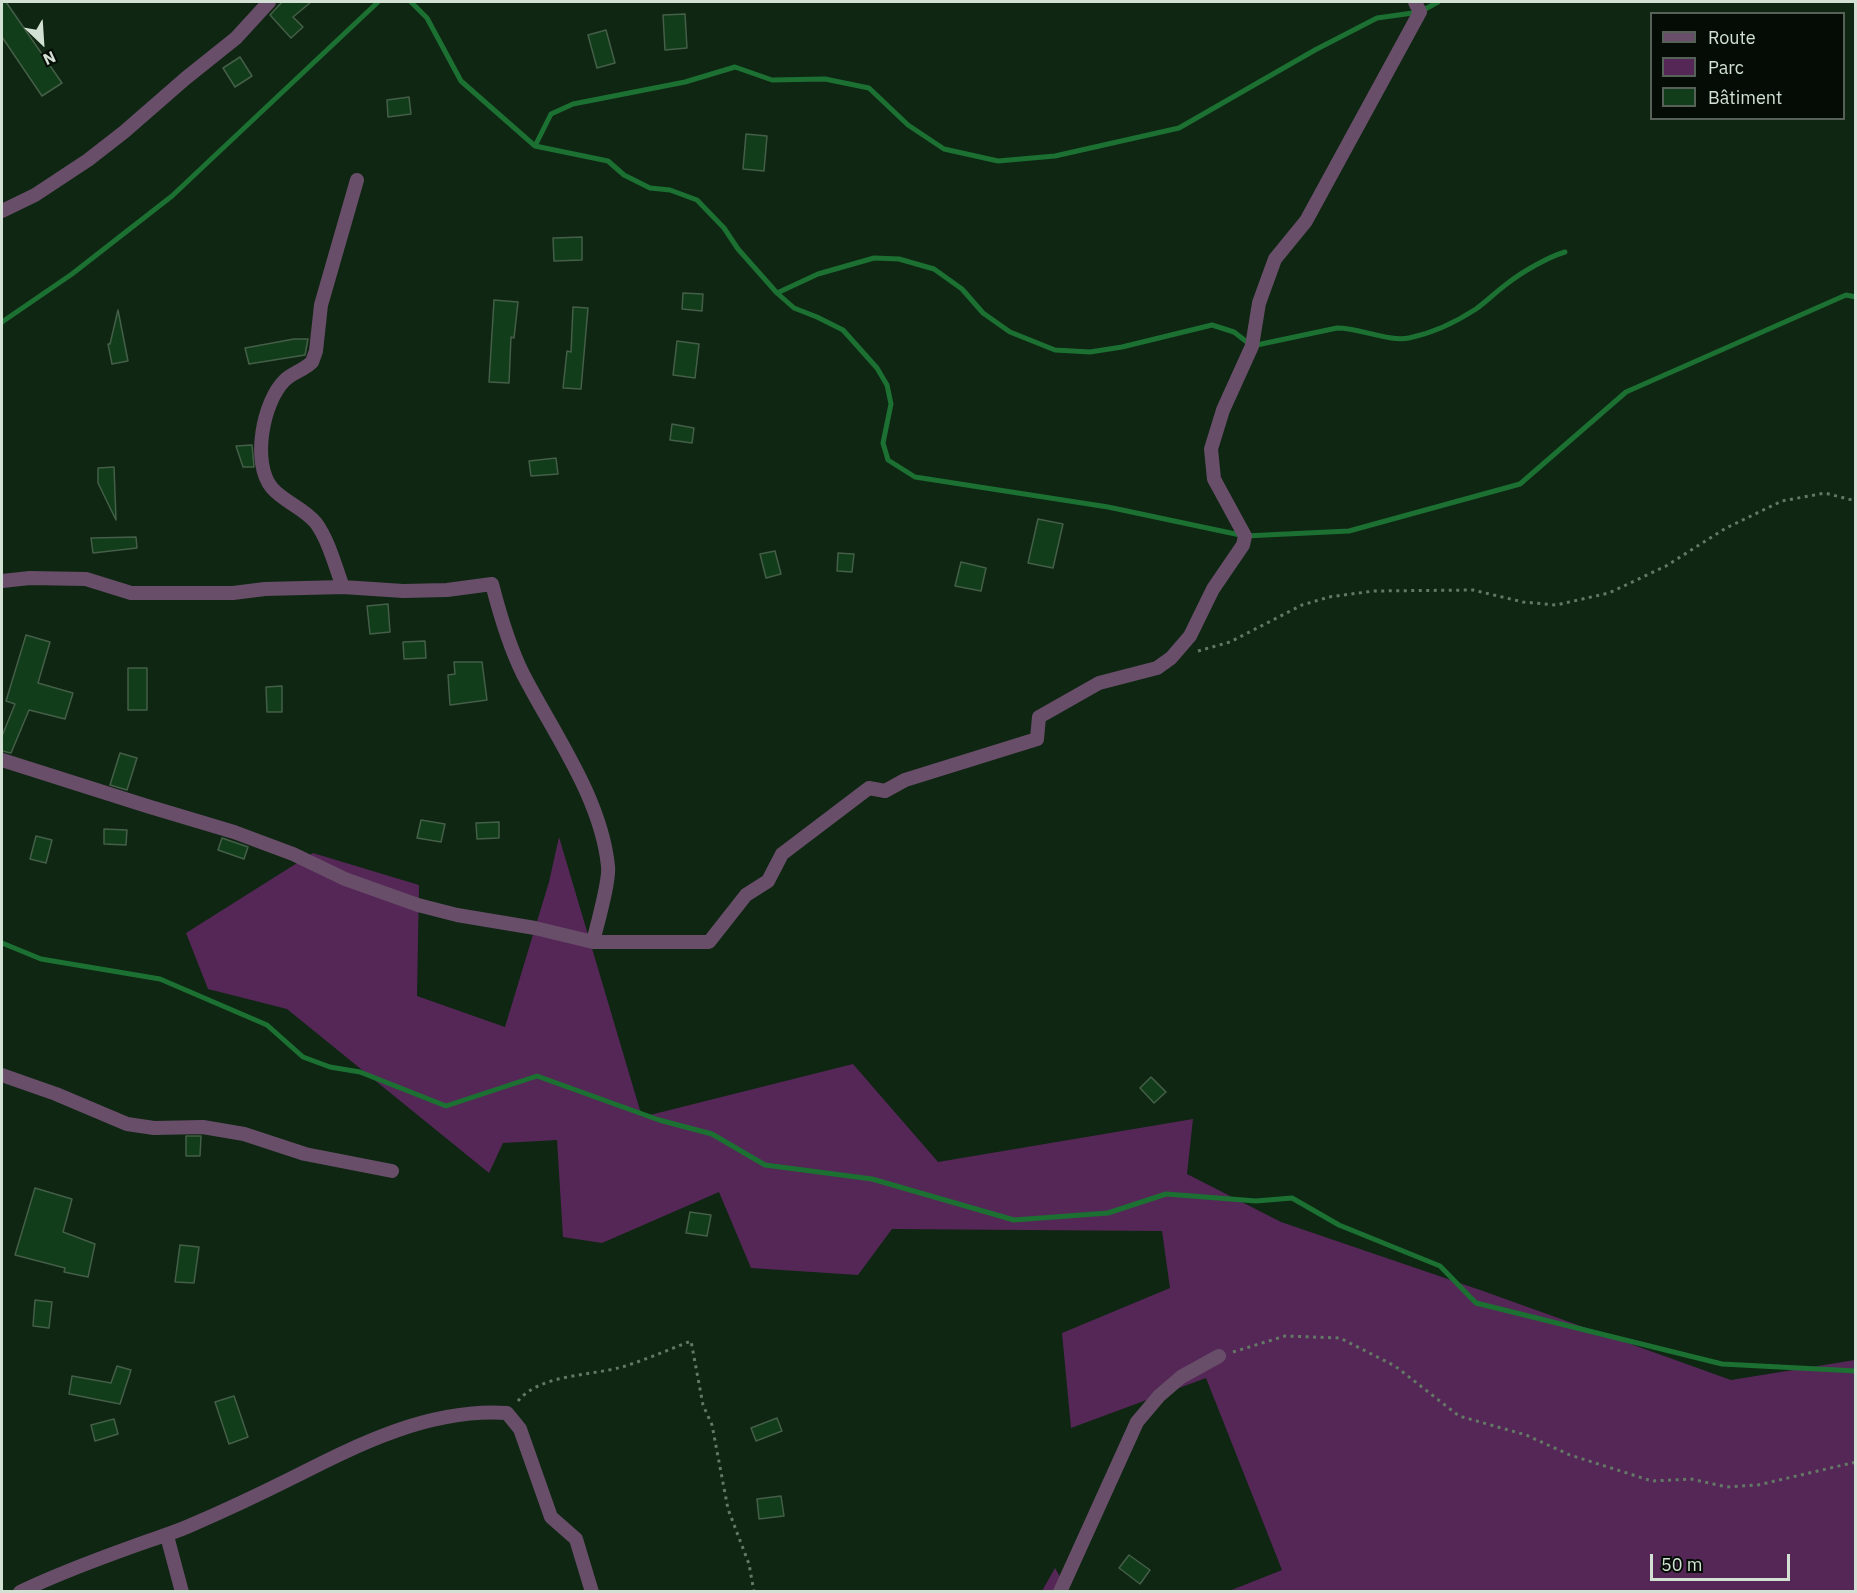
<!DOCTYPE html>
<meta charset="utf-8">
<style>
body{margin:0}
#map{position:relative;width:1857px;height:1593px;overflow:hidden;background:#0e2612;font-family:"IBM Plex Sans",sans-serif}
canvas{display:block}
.frame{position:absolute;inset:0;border:3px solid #d2e1d3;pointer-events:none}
.legend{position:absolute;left:1650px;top:12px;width:195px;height:108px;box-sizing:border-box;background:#040c05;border:2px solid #566157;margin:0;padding:8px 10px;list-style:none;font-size:18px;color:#d2e1d3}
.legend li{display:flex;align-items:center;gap:12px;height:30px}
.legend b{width:30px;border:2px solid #566157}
.north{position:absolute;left:12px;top:12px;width:60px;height:60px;-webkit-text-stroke:4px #040c05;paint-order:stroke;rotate:155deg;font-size:16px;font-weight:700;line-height:24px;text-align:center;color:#d2e1d3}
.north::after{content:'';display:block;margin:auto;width:21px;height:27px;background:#d2e1d3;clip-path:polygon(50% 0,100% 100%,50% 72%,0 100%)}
.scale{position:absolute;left:1650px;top:1554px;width:140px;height:27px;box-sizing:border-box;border:3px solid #d2e1d3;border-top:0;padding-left:8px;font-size:18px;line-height:21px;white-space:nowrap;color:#d2e1d3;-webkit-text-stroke:4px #040c05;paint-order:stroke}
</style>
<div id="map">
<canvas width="1857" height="1593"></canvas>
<div class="frame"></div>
<ul class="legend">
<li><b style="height:8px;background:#694e6a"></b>Route</li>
<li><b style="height:16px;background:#552757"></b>Parc</li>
<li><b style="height:16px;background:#123d1b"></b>Bâtiment</li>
</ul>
<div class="north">N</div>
<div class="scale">50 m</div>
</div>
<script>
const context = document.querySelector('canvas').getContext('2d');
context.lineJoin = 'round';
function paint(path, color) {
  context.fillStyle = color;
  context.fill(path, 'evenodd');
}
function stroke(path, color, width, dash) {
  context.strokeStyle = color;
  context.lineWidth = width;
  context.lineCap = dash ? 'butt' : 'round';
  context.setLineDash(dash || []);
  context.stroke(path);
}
const green = new Path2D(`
 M559,837l83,280 211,-53 85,98 255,-43 -6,55 94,48 202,69 248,89 124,-20v231h-626l53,-21 -76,-192 -135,50 -9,-95 108,-45 -8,-57 -270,-2 -34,46 -107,-7 -32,-76 -117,51 -39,-6 -6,-97 -54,3 -14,30 -202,-164 -79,-20 -22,-56 127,-80 106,32 -2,111 88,31 44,-145z
 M1055,1568l13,23h-26z`);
const stream = new Path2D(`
 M411,2l16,16 34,63 74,65 73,15 16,14 26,13 20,2 27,10 27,28 14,21 39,44 17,15 23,9 26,13 34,38 10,17 4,19 -8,39 5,17 27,17 193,30 137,29 104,-5 171,-47 106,-92 220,-97 10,2
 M535,146l16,-32 22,-10 112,-22 50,-15 37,13 53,-1 44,9 39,37 36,24 54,12 57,-5 124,-28 136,-78 62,-32 43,-6 18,-10
 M777,293l41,-19 56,-16 25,1 35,10 28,20 21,24 27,19 45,18 35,2 32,-5 90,-22 22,7 18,14 85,-18c23,0 51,14 72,10 24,-5 47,-16 67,-29 11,-8 21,-18 32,-26 14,-11 40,-26 57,-31
 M2,322l70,-48 100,-78 206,-194
 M2,943l39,16 119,20 107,46 36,32 27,10 30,5 86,34 91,-30 122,44 53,14 53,31 107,14 142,41 94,-7 58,-19 90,7 36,-3 47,27 101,41 36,37 246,61 134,7`);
const building = new Path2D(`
 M2,2h4l56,81 -20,13 -40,-59z
 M282,2h29l-18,15 10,10 -12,11 -21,-23z
 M685,14l2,34 -22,2 -2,-35z
 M606,30l9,33 -18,5 -9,-33z
 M240,57l12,19 -17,11 -12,-19z
 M409,97l2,17 -23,3 -1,-17z
 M746,134l21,2 -3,35 -21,-2z
 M582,237v23l-28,1 -1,-23z
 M683,293l20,1 -1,17 -20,-2z
 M494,300l24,2 -4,36 -3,-1 -2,46 -20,-1z
 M573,307l15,1 -7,81 -18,-1 4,-37 4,1z
 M118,310l10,51 -16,3 -4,-20h2z
 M294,339h14l-3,16 -56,9 -4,-16z
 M677,341l22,3 -4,34 -22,-3z
 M672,424l22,4 -2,15 -22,-3z
 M252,445l2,22h-11l-7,-21z
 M556,458l2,16 -27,2 -2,-15z
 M114,467l2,53 -18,-37v-15z
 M1038,519l25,5 -10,44 -25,-5z
 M136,537l1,11 -44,5 -2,-15z
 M775,551l6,23 -15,4 -6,-24z
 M838,553l16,1 -2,18 -15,-1z
 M961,562l25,6 -5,23 -26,-5z
 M388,604l2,28 -20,2 -3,-28z
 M26,635l24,7 -12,41 35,10 -8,26 -36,-9 -18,43 -9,-2v-15l13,-32 -9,-3z
 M425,641l1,17 -22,1 -1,-17z
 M454,662h28l5,38 -37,5 -2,-30 7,-1z
 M128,668h19v42h-19z
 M282,686v26h-15l-1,-25z
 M120,753l17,5 -10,32 -17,-5z
 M421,820l24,4 -4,18 -24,-4z
 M499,822v16l-22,1 -1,-16z
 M104,829l23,1 -1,15 -22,-1z
 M36,836l16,4 -6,23 -16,-4z
 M222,838l26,9 -4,12 -26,-9z
 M1151,1077l15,15 -12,11 -14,-15z
 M186,1136h15l-1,20h-14z
 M35,1188l37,11 -9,33 32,12 -7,33 -24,-5 1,-4 -50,-13z
 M690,1212l21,3 -4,21 -21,-3z
 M180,1245l19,2 -5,36 -19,-1z
 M35,1300l17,2 -3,26 -16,-2z
 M117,1366l14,4 -11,34 -51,-10 3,-18 39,7z
 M234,1396l14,41 -19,7 -14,-42z
 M777,1418l5,13 -26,10 -5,-13z
 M114,1419l4,15 -23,7 -4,-16z
 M781,1496l3,20 -25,3 -2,-20z
 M1129,1555l21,15 -10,14 -21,-16z`);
const path = new Path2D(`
 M1198,651l32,-9 72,-37 27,-8 45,-6 99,-1 50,12 33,3 53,-12 57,-27 60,-38 56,-27 43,-8 31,8
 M1233,1352l52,-16 55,2 55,28 64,50 67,19 44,20 82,26 39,-2 36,8 31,-2 98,-23
 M518,1401c22,-27 72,-25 104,-34 23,-7 46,-17 69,-26l12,64 9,20 16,84 21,55 5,28`);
const street = new Path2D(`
 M2,211l33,-16 53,-35 36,-28 62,-54 50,-40 33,-36
 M2,581l28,-3 56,1 45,14h102l32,-4 78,-2 60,4 44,-1 45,-6c8,31 17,62 31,90 31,60 78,124 85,192 2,14 -11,59 -15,76
 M343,587c-8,-21 -14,-46 -27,-64 -12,-15 -32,-21 -44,-35 -21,-25 -9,-87 13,-108 7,-7 19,-10 27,-18l4,-11 5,-46 36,-125
 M2,760l145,46 87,26 59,22 52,25 73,26 39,10 78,13 58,14h116l37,-47 22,-14 14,-27 87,-66 16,3 20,-11 132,-41 2,-22 60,-34 58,-15 14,-10 19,-22 23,-47 30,-44 2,-9 -31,-57 -3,-30 12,-39 29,-64 7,-43 16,-44 31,-38 114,-209 -5,-10
 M2,1075l54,19 71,30 27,4 49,-1 41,7 61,20 87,17
 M167,1536l15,56
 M20,1592c37,-18 75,-32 114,-46 18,-7 37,-12 55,-20 35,-15 69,-31 103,-48 67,-34 138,-70 215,-65l13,16 31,88 25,22 16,53
 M1060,1592l77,-170 22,-26 22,-19 38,-21`);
paint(green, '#552757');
stroke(stream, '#1b7032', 5);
paint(building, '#123d1b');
stroke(building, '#445e47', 1.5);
stroke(path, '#647866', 3, [3, 4.5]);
stroke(street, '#694e6a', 14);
</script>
